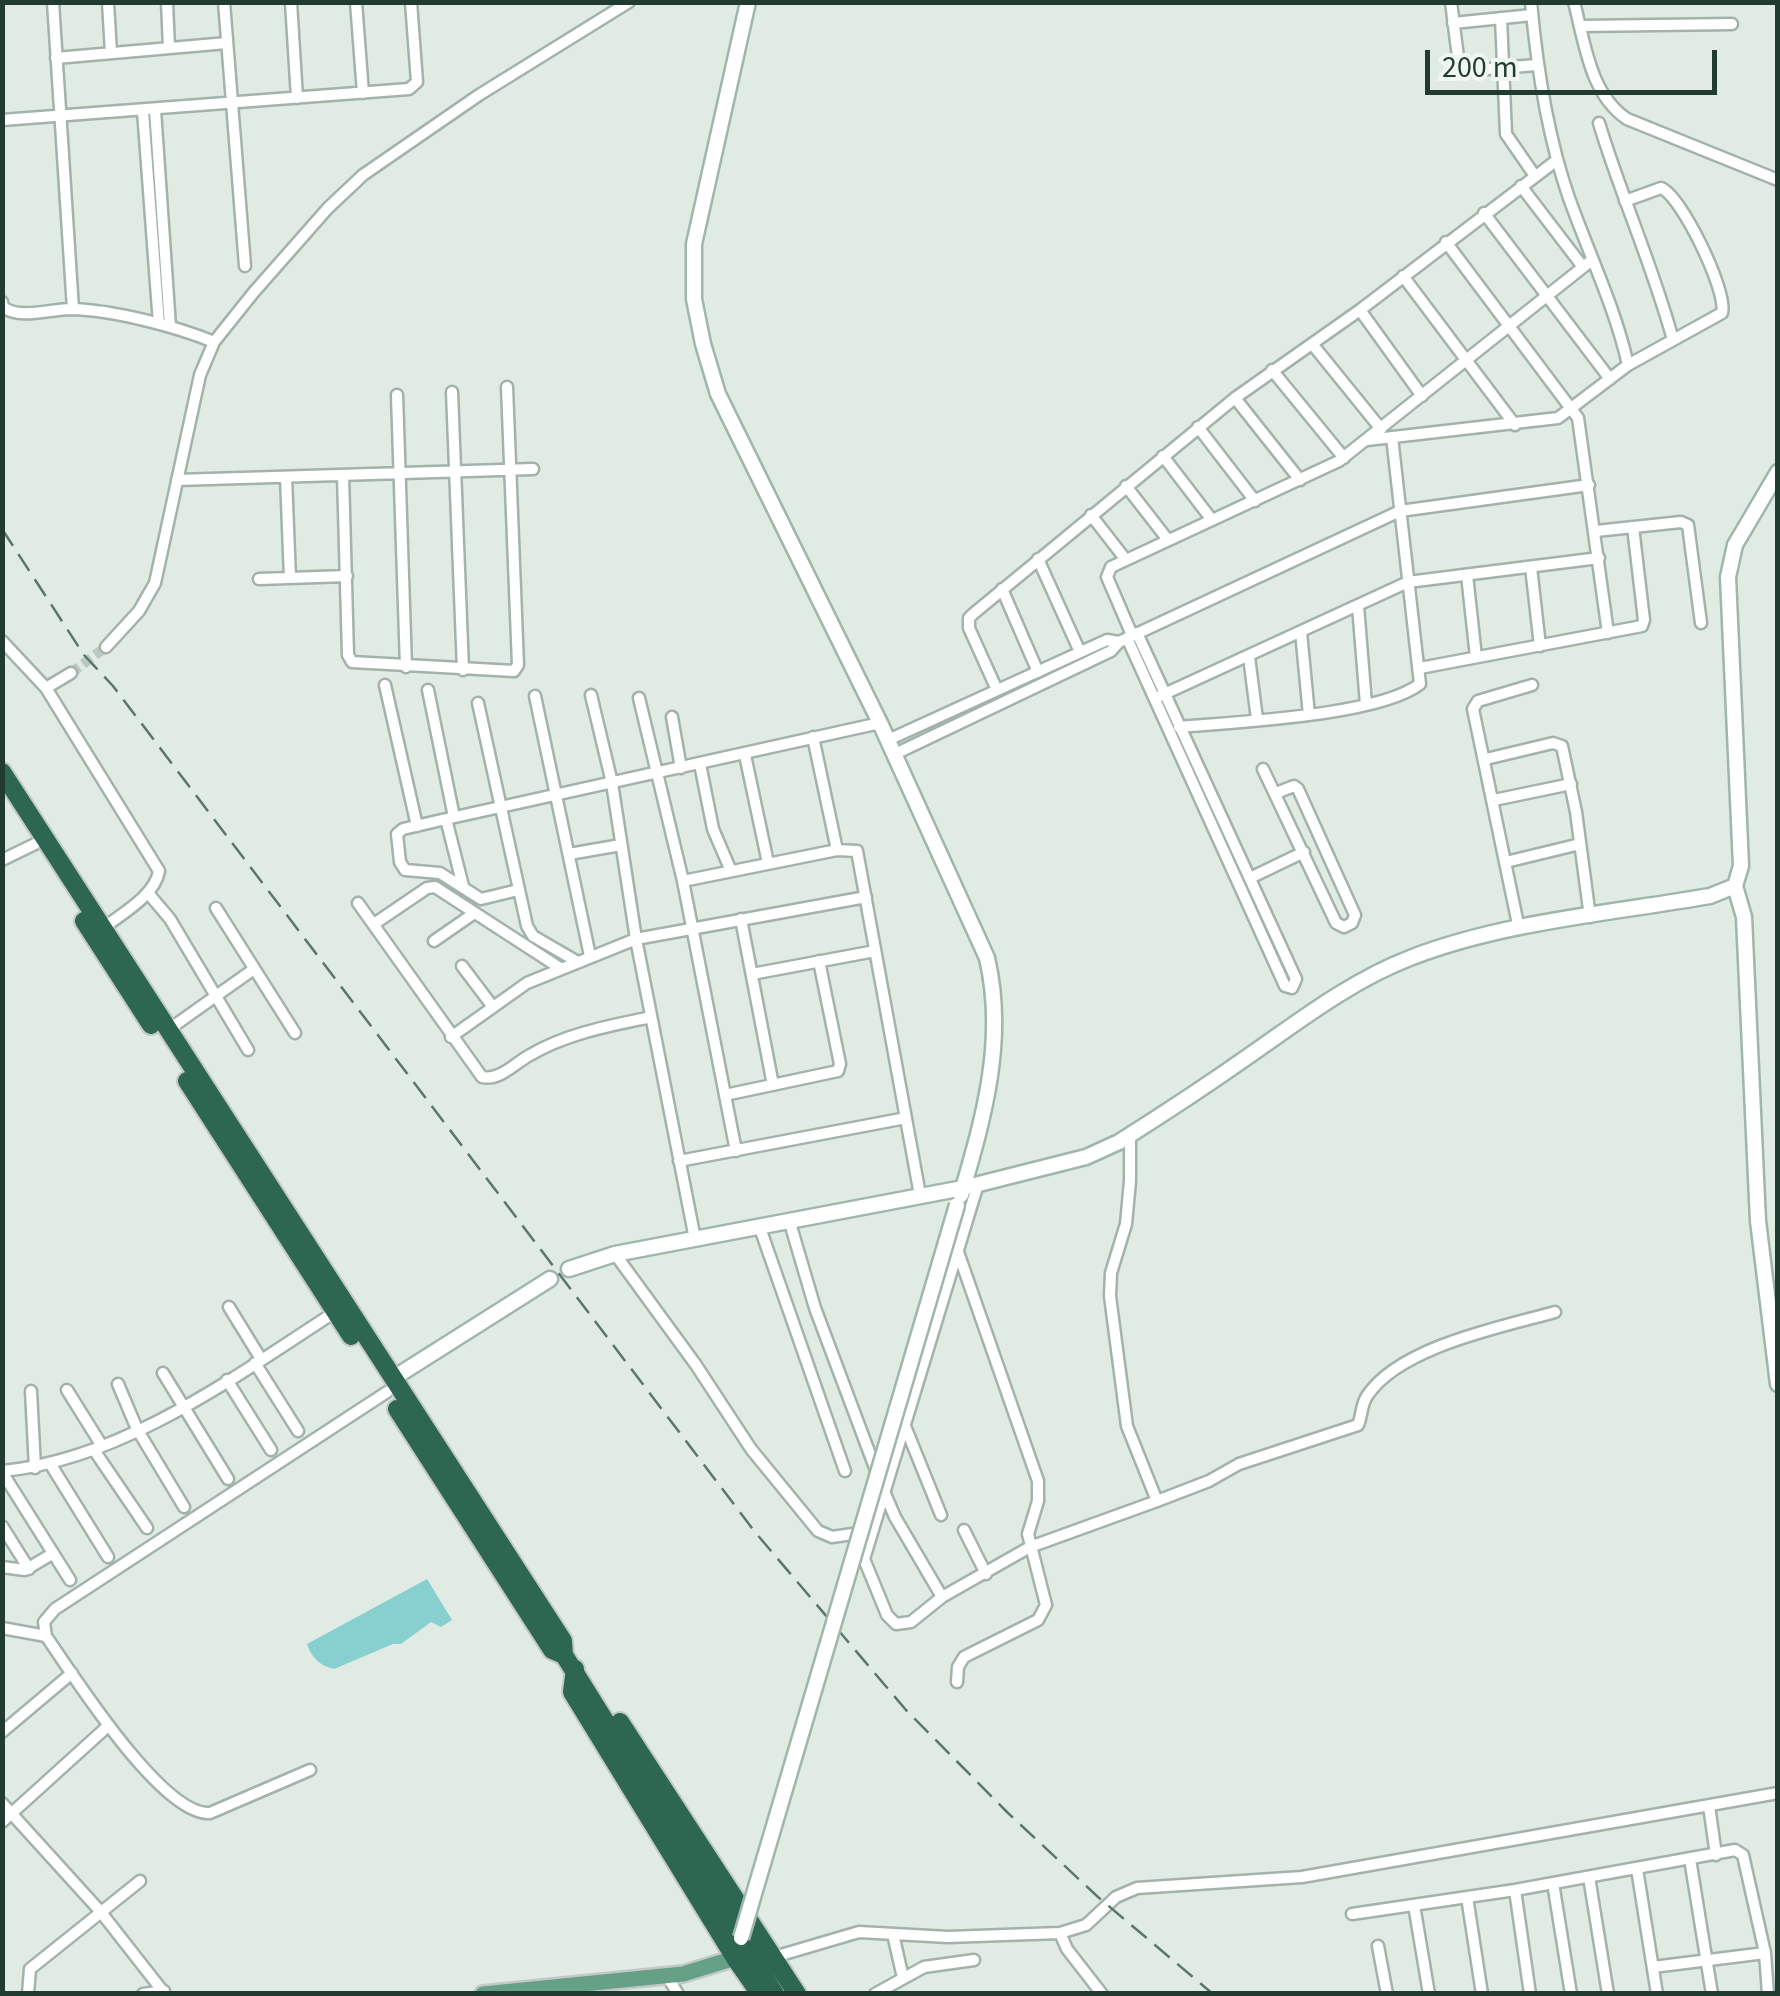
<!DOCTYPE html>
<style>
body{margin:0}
#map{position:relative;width:1780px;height:1996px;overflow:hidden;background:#e0ebe4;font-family:"Source Sans 3",sans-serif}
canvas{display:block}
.frame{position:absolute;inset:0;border:5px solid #213b30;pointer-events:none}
.scale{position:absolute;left:1425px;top:50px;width:292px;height:45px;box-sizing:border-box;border:5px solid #213b30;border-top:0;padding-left:12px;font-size:30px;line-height:35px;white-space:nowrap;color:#213b30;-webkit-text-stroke:8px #f0f7f3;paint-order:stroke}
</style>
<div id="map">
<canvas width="1780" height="1996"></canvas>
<div class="frame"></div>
<div class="scale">200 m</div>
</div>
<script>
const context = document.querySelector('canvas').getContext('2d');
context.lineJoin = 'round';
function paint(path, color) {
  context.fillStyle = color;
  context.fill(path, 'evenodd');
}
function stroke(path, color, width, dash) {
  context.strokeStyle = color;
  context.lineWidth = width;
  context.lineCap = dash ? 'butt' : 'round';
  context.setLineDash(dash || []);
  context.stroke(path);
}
const water = new Path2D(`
 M427,1579l25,41 -11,7 -10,-5 -30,22h-8l-59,25c-14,-3 -23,-12 -27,-25z`);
const streetTunnel = new Path2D(`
 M71,673l35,-26`);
const street = new Path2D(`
 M53,2l20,307
 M108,2l3,51
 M167,2l2,46
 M224,2l21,264
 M291,2l6,96
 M356,2l7,91
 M1451,2l8,63 6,6 71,-6
 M1531,2c6,67 16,133 38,196 20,56 46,109 59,167
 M1574,2c11,42 16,92 53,117l151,61
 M1501,18l5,116 29,42
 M1453,23l79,-8
 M1581,26l151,-2
 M56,58l171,-15
 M155,110l15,216
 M143,111l16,213
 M2,120l407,-31 8,-7 -6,-80
 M1599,123c22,73 54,143 74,217
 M1521,186l62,81
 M1484,213l126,166
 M1446,242l132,176 30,215
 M1403,276l112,149
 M2,302l1,5c16,13 47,2 68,2 42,1 104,17 143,33
 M1360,310l62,86
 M1313,345l68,84
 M1272,370l72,88
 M452,392l11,278
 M397,395l9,272
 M1235,398l65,82
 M1198,427l57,74
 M1367,440l191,-22 70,-53 94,-52c6,-21 -41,-118 -61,-125l-36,13
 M1163,456l49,64
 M343,475l5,180 4,7 162,9 4,-6 -11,-278
 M286,477l4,101
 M177,480l356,-11
 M1126,486l42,54
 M1091,515l35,45
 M1596,531l85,-9 7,3 13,98
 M1038,559l42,93
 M1531,567l9,79
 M1467,575l9,82
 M259,579l88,-3
 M1002,589l36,83
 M1358,606l8,98
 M1301,632l8,83
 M1132,635l-25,-58 4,-10 228,-106 253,-201
 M1127,638l158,348 7,2 4,-9 -159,-346
 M2,641l44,47 113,183c-4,25 -38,43 -57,58
 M106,647l33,-36 16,-28 45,-208 14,-33 40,-50 74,-84 35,-33 116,-80 150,-93
 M1249,657l8,62
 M1420,668l222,-42 2,-6 -11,-93
 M385,685l32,141
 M46,688l25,-15
 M428,690l26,127
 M997,690l-28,-62v-10l4,-4 262,-216 125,-88 197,-150
 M591,695l21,88 24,156 59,300
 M535,696l55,260
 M1160,696l248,-114 191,-24
 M639,698l44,183 53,270
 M478,703l49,223 6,10 43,25
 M672,717l9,51
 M1179,727c56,-5 199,-11 241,-43l-28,-247
 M813,737l24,113
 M888,740l219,-100 12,2
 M895,754l216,-103 8,-9 281,-131 189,-26
 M745,755l23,108
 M1486,759l67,-16 9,3 14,66 14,105
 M700,764l13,65 18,42
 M1263,769l73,154 8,4 8,-4 3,-8 -57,-126 -4,-3 -18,7
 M1494,800l77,-16
 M446,819l17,67
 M569,854l52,-9
 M2,860l33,-16
 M1506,862l74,-18
 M1250,878l54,-26
 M683,881l154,-31 20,1 63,344
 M518,890l-37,9 -41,-26 -35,-3 -5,-8 -3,-28 6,-5 43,-10 434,-96
 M148,893l22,26 78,131
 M358,903l124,174c18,4 33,-14 48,-22 38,-22 79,-29 121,-38
 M216,908l79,125
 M741,919l32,166
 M374,924l53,-36 8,-1 125,81
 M1519,929l-46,-220 5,-8 54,-16
 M434,941l39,-27
 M462,966l31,41
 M752,974l123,-23
 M168,1030l86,-61
 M451,1037l76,-54 109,-44 230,-42
 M725,1095l113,-24 2,-7 -21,-103
 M1130,1135v46l-4,43 -15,49 -1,23 17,130 30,75
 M679,1161l227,-43
 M978,1184l-114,375 23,56 9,9 15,-2 31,-25 88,-50 127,-46 52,-20 30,-17 119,-39c4,-9 3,-20 9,-29 32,-49 134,-69 188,-84
 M790,1223l25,85 62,165
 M760,1228l85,243
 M615,1254l81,111 55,84 67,82 14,6 34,-5
 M229,1307l32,52
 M255,1363l43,68
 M163,1373l65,106
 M227,1380l44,70
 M118,1384l19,45 47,78
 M67,1390l35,56
 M31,1391l4,77
 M905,1426l36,89
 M94,1450l53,78
 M51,1465l57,92
 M2,1471c120,-11 234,-95 333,-159
 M2,1472l68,108
 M883,1489l12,28 47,80
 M2,1526l27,43
 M964,1530l22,44
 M2,1567l23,3 27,-16
 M2,1628l44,8
 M957,1682l1,-15 6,-10 74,-37 8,-15 -18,-71 10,-33v-20l-80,-229
 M2,1732l70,-59
 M310,1770l-100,43c-48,3 -137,-138 -164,-177l-2,-14 11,-13 332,-217
 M2,1803l98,108 65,83
 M1709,1806l7,49
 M2,1822l106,-96
 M1690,1859l22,135
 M1637,1869l20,125
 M1589,1877l19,117
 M1553,1883l18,111
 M1515,1890l15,104
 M1467,1897l15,97
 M1414,1905l15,89
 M1352,1914l163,-24 220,-40 8,5 22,98 3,41
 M1060,1933l7,16 35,45
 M893,1934l10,44
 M1378,1946l9,48
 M774,1957l85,-25 89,5 112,-4 26,-8 30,-28 21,-9 165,-11 476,-84
 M1653,1967l112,-14
 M667,1976l11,18
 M28,1994l2,-25 110,-88
 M143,1994l21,-3
 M875,1994l49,-27 50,-7`);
const secondary = new Path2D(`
 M748,2l-54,242v55l9,45 15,50 162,329 107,235c19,81 -3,159 -26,237
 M1735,886l9,31 14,304 20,163
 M569,1269l46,-15 348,-66 123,-31 33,-15c46,-29 90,-58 134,-89 50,-35 100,-73 157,-95 92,-36 202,-45 300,-62l25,-10 6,-20 -13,-289 7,-32 43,-73
 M392,1379l158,-100`);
const primary = new Path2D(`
 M483,1994l200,-20 52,-16`);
const highway = new Path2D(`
 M2,772l561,869 1,14 211,339
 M84,921l67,104
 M187,1081l164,255
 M397,1409l155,241 12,5
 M575,1669l-3,23 163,266 25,36
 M620,1722l177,272`);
const rail = new Path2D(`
 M2,529l82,126 29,31 642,846 151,178 102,103 90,84 115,97`);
const secondaryBridge = new Path2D(`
 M741,1938l216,-733`);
paint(water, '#88d0cf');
stroke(streetTunnel, '#bac8c0', 10, [10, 5]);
stroke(street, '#a3b3aa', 15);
stroke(secondary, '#9fb6aa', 19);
stroke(primary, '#c1c8c5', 20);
stroke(highway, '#c1c8c5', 22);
stroke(street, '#fff', 10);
stroke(secondary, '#fff', 14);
stroke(primary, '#65a087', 15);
stroke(highway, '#2d6651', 18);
stroke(rail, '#5b766b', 2.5, [20, 10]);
stroke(secondaryBridge, '#9fb6aa', 19, []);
stroke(secondaryBridge, '#fff', 14);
</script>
